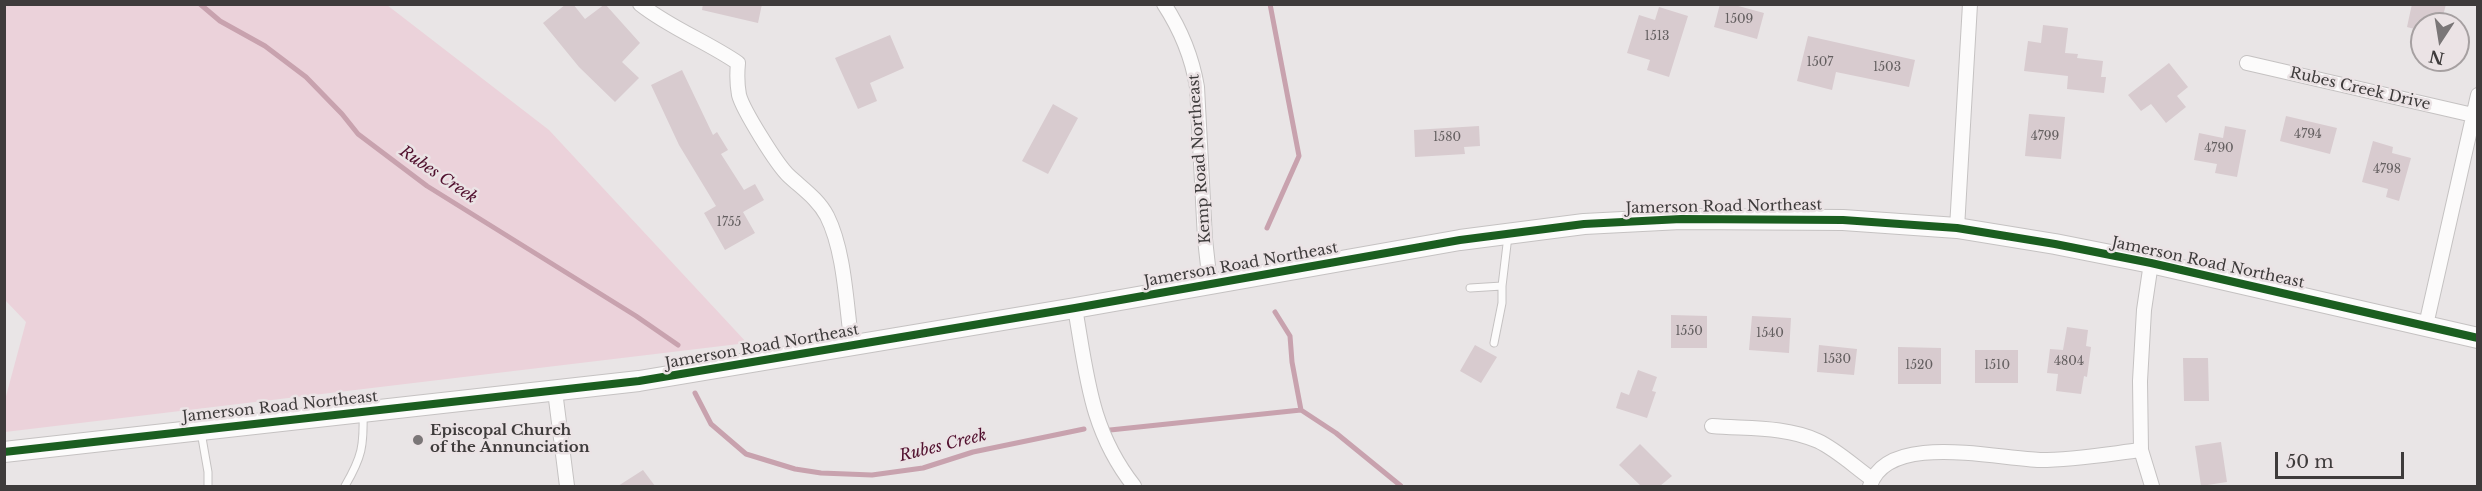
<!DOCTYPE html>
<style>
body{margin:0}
#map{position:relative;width:2482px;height:491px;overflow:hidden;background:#e9e5e6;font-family:"Libre Baskerville",serif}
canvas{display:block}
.frame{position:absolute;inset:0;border:6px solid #3e3b3b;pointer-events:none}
.north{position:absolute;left:2410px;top:12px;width:60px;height:60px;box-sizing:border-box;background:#ebe3e5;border:2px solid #a6a0a1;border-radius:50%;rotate:192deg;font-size:16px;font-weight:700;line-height:24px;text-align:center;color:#3e3b3b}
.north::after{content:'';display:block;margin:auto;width:21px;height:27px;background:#7a7677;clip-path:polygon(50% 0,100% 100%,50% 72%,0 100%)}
.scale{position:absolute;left:2275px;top:452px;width:129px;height:27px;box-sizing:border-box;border:3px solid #3e3b3b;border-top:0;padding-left:8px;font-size:18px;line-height:21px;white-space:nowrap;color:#3e3b3b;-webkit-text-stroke:4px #ebe3e5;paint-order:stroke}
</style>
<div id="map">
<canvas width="2482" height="491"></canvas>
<div class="frame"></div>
<div class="north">N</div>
<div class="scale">50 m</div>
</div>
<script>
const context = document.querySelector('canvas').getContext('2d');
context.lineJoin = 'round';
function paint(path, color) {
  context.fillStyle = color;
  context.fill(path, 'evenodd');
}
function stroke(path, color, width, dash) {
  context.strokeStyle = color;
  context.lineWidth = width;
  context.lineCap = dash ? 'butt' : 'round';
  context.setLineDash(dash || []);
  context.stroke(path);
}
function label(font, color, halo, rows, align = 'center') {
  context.font = font + ' "Libre Baskerville",serif';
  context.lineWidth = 5;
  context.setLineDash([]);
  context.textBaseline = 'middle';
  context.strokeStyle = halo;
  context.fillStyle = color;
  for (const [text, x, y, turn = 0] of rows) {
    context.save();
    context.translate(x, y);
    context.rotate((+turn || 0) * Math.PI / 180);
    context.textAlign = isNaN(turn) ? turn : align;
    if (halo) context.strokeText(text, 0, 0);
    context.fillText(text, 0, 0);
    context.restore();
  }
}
const green = new Path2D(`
 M5,4l382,1 162,125 198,213 -742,89v-32l21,-78 -21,-22z`);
const stream = new Path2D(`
 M200,4l20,17 45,25 41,31 36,37 16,20 69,52 209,130 42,29
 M1267,228l32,-72 -29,-152
 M1275,312l15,24 2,26 9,48
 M695,393l16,31 35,30 49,15 26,4 51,2 51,-7 50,-16 111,-23
 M1110,430l191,-20 35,23 65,53`);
const building = new Path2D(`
 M566,4h7l12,15 20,-15 35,39 -18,19 17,16 -24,24 -36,-35 -36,-44z
 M703,4h59l-4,19 -56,-13z
 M1720,4h11l33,9 -7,26 -43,-12z
 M2412,4h34l-5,20h-19v7l-15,-4z
 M1659,7l29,9 -19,61 -22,-7 3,-10 -23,-7 12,-38 16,5z
 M2043,25l25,3 -3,25 13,1 -1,4 26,3 -2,16h5l-2,16 -37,-4 1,-13 -44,-5 4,-30 13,2z
 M890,35l14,33 -34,15 7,18 -19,8 -23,-51z
 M1808,36l107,24 -6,27 -73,-15 -4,18 -35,-9z
 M2169,63l19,24 -11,9 9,11 -20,16 -15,-19 -10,7 -13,-16z
 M682,70l31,65 4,-3 11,18 -7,4 23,36 11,-6 9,16 -21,12 12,21 -30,17 -21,-37 12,-7 -37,-61 -28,-60z
 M1053,104l25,14 -30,56 -26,-13z
 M2029,114l36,3 -4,42 -36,-3z
 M2286,116l51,12 -7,26 -50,-13z
 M1479,126l1,20 -16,1 1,7 -50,3 -1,-27z
 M2225,126l21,4 -9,47 -22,-4 2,-9 -23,-4 5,-27 24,5z
 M2373,141l20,6 -1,6 19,5 -12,43 -13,-4 2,-8 -26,-7z
 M1671,315l36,1v32h-36z
 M1752,316l39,2 -2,35 -40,-3z
 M2067,327l21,3 -2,16 5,1 -4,30 -3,-1 -3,18 -25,-3 2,-17 -11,-1 3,-24 13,1z
 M1475,345l22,12 -16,26 -21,-12z
 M1819,345l38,4 -3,26 -37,-3z
 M1898,347l43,1v36h-43z
 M1975,350h43v33h-43z
 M2183,358h25l1,43h-25z
 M1638,370l19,7 -5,14 4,1 -9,26 -31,-10 5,-16 8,3z
 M2221,442l6,40 -26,4 -6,-40z
 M1640,444l32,32 -12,10h-19l-22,-21z
 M643,470l12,16h-37z`);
const lane = new Path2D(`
 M1470,288l32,-2 6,-50
 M1494,343l8,-40v-17
 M201,432l7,40v14
 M345,486c17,-29 19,-40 18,-74`);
const street = new Path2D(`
 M640,4c30,24 66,37 98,59 -1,10 -1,21 1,32 4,15 38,70 50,81 14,13 29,23 38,40 18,36 19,89 25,130
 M1164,4c17,26 28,53 33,83l8,152 5,45
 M2247,63l226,52
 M1957,228l13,-224
 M2151,263l-7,47 -4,71 1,69 11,36
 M1075,308c12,68 15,122 59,178
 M2426,325l52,-230
 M555,391l12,95
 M1712,426c35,3 73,0 106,15 19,9 37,26 54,38
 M1870,486c17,-55 127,-27 170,-26 34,0 68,-6 101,-10`);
const secondary = new Path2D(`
 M4,452l635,-71 436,-73 385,-68 124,-16 97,-5 162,1 114,8 98,16 96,19 327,75`);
const cycleway = new Path2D(`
 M4,452l635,-71 436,-73 385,-68 124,-16 97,-5 162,1 114,8 98,16 96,19 327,75`);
const markers = [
 [418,440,6,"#7a7677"]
];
const numberNames = [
 ["1509",1739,20],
 ["1513",1657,37],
 ["1507",1820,63],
 ["1503",1887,68],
 ["4794",2308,135],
 ["4799",2045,137],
 ["1580",1447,138],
 ["4790",2219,149],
 ["4798",2387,170],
 ["1755",729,223],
 ["1550",1689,332],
 ["1540",1770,334],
 ["1530",1837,360],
 ["4804",2069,362],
 ["1520",1919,366],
 ["1510",1997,366]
];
const streetNames = [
 ["Rubes Creek Drive",2360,89,13],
 ["Kemp Road Northeast",1200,159,-94],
 ["Jamerson Road Northeast",1724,207,-1],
 ["Jamerson Road Northeast",2208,263,12],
 ["Jamerson Road Northeast",1241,265,-10],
 ["Jamerson Road Northeast",762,347,-10],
 ["Jamerson Road Northeast",280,407,-6]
];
const poiNames = [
 ["Episcopal Church",430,431],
 ["of the Annunciation",430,448]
];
const waterNames = [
 ["Rubes Creek",438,175,34],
 ["Rubes Creek",943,446,-14]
];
paint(green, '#ebd2da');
stroke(stream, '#c8a2ae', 5);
paint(building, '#d8cbcf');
stroke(lane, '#c5c2c2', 9);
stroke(street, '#c5c2c2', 16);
stroke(secondary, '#c5c2c2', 22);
stroke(lane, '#fcfbfb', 7);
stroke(street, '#fcfbfb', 14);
stroke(secondary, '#fcfbfb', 20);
stroke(cycleway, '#1b5e20', 8);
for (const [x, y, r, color] of markers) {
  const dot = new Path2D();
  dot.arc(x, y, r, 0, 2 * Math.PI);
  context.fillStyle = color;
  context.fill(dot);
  stroke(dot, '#ebe3e5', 2);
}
label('12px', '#645f60', null, numberNames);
label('15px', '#3e3b3b', '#ebe3e5', streetNames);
label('bold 15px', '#3e3b3b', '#ebe3e5', poiNames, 'left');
label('italic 16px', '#51102e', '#ebe3e5', waterNames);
</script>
